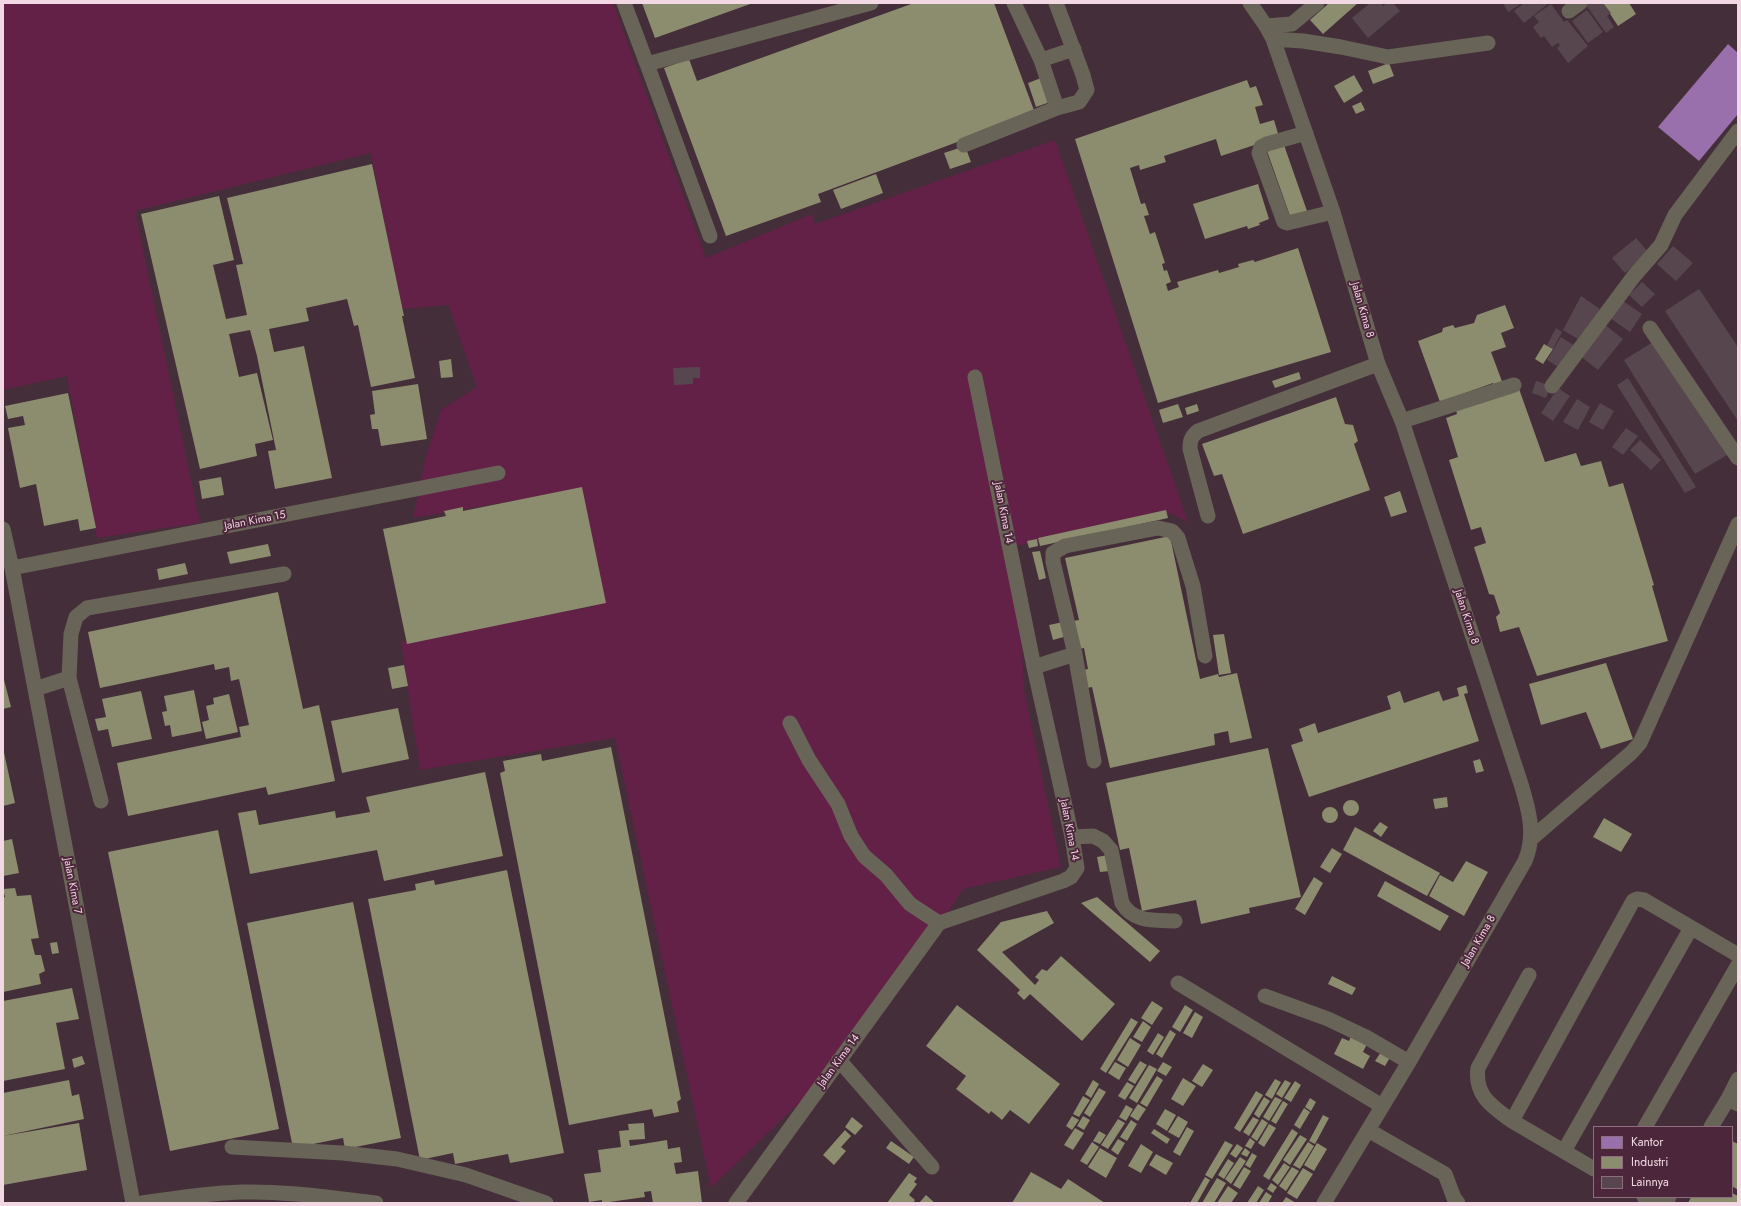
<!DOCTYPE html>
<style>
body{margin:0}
#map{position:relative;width:1741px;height:1206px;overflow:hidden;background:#442e39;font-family:Jost,sans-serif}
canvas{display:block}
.frame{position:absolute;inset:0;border:4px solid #f1d8e3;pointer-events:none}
.legend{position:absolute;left:1593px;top:1126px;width:140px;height:72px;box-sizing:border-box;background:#4c263a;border:1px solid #8e6d7e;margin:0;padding:5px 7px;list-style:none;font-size:12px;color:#f1d8e3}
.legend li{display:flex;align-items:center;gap:8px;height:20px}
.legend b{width:20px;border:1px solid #8e6d7e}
</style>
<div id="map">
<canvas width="1741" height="1206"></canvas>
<div class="frame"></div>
<ul class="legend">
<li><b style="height:11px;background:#9970ab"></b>Kantor</li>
<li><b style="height:11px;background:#8c8c6e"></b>Industri</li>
<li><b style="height:11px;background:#58464f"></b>Lainnya</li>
</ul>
</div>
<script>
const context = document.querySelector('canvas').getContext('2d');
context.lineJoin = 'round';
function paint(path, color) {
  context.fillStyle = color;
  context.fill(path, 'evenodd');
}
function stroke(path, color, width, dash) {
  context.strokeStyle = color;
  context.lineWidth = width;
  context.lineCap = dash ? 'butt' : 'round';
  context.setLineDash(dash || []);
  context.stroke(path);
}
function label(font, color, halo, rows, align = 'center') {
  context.font = font + ' Jost,sans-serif';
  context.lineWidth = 4;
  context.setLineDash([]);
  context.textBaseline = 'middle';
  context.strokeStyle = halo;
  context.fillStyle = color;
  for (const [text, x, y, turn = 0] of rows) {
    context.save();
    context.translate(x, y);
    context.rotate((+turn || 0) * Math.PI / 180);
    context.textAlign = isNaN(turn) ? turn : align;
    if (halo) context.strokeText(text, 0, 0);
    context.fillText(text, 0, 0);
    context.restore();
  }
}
const green = new Path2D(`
 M3,3h610l93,255 106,-44 3,10 240,-84 133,382 -19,-9 -152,33 7,144 37,177 -98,22 -101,153 -151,146 -96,-450 -195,32 -19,-128 195,-36 -19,-116 -164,28 12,-59 16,-49 36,-23 -29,-82 -47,4 -30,-156 -236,58 65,312 -103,15 -30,-162 -64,14z`);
const offices = new Path2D(`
 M1728,44l10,9v61l-39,47 -41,-34z`);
const industry = new Path2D(`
 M642,3h111l-98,35z
 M914,3h80l41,110 -217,81 3,8 -95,34 -62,-168 25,-9 8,22z
 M1329,3h29l-35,31 -13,-14z
 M1603,3h26l7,11 -18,12z
 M1389,63l5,13 -21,8 -5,-13z
 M1354,75l9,16 -19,12 -10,-17z
 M1041,78l9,24 -14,5 -8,-24z
 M1247,80l3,8 6,-2 7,19 -8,2 5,17 14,-4 5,17 -58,19 -5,-17 -52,17 2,6 -26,8 -1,-5 -9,3 11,36 4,-1 4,12 -5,1 6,18 5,-2 10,31 -3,1 2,7 3,-1 4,12 -5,2 2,7 11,-4 -2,-5 41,-12 1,3 20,-6 -1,-3 15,-4 2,2 43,-14 33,104 -173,51 -83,-264z
 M1361,102l4,8 -9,4 -4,-8z
 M1284,145l23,66 -17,5 -23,-65z
 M965,146l6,16 -21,7 -6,-16z
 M372,164l32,152h-2l13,62 -44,9 -13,-62 -4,1 -7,-27 -41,9 3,13 -40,8 5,23 30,-6 28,132 -57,11 -7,-38 8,-1 -19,-94 -7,-26 -21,4 10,43 18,-4 16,67 -18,4 2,12 -57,13 -59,-255 78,-18 15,64 -21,5 13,54 21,-4 -11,-50 7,-1 -16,-66z
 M876,174l7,19 -42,16 -8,-19z
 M1258,184l11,35 -10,4 1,2 -12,4 -1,-3 -42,13 -12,-35z
 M1505,305l9,23 -13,5 5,14 -15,5 12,32 -9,3 -1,-4 -53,19 -22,-61 24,-9 1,-4 10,-3 2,3 19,-5 3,-8z
 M1544,344l9,5 -10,15 -8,-5z
 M451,359l2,18 -12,1 -2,-17z
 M1299,372l2,7 -26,9 -3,-7z
 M418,384l9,55 -46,7 -3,-17h-6l-2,-14 5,-1 -3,-23z
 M1518,386l27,76 31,-9 5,13 20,-5 8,26 14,-4 31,102 -2,1 16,55 -131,35 -18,-49 -19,5 -4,-15 4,-4 -6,-18 -5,-1 -15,-47 12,-4 -5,-16 -10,3 -22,-70 9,-3 -12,-39 11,-4 -2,-8z
 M68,393l28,135 -16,3 -2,-12 -34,7 -8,-42 -16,4 -12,-60 17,-3 -2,-9 -15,3 -3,-13z
 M1336,397l9,27 8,1 5,16 -4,3 16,46 -127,44 -21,-60 -8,2 -12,-32z
 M1178,404l5,13 -20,6 -4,-13z
 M1197,404l2,7 -12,4 -2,-7z
 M221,477l3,18 -22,4 -3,-18z
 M582,487l24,116 -199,41 -24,-115 63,-13 -2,-5 19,-4v4z
 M1400,491l7,21 -16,5 -7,-20z
 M1166,510l2,8 -128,28 -2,-8z
 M1170,536l30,143 18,-5 1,3 18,-4 15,65 -22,5 -2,-12 -14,3 1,11 -105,23 -18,-81 -5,1 -4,-18 5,-1 -4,-21 -5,1 -6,-28 6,-1 -14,-62z
 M1037,539l1,7 -9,2 -2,-7z
 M268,544l3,12 -41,8 -3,-12z
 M1040,551l6,27 -7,2 -7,-28z
 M185,563l3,11 -29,6 -2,-11z
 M278,592l25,117 16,-4 16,76 -67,14 -2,-8 -138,29 -11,-53 124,-26 -2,-10 10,-2 -10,-46 -8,2 -2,-14 -14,3 -1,-6 -114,24 -12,-56z
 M1063,622l4,14 -14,4 -4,-15z
 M1224,634l7,39 -12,2 -6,-40z
 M1606,663l27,76 -32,10 -15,-37 -45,13 -12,-41z
 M404,665l4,21 -16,3 -4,-21z
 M3,676l8,31 -8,2z
 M1466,685l2,8 -4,1 15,47 -170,56 -18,-52 12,-4 -4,-12 16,-6 3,10 73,-24 -4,-13 13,-5 4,12 35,-12 4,10 16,-5 -2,-8z
 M194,690l8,41 -30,6 -2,-12 -5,1 -3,-14 5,-1 -3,-15z
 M141,691l11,48 -40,8 -4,-18 -10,2 -3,-12 11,-2 -4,-18z
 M229,694l9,38 -32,7 -4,-17 7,-2 -3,-14 8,-2 -1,-6z
 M398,708l11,51 -67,14 -11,-52z
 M611,747l70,352 -4,3 2,10 -25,5 -2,-8 -83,16 -69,-352 5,-2 -2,-10 38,-7 1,7z
 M3,748l12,55 -12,3z
 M1268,748l33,149 -52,11 1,5 -49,11 -5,-24 -54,11 -13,-63 -9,2 -14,-67z
 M1480,759l4,12 -8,2 -3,-12z
 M485,772l18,84 -119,25 -7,-31 -127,24 -12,-61 18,-3 3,15 76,-14 1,7 34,-6 -4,-15z
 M1447,797l1,10 -13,2 -2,-10z
 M1343 808a8 8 0 1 1 16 0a8 8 0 1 1-16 0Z
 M1322 815a8 8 0 1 1 16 0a8 8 0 1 1-16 0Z
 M1604,818l28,16 -11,18 -28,-15z
 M1380,822l8,5 -7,10 -8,-6z
 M1355,827l85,46 -13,23 -84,-46z
 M218,830l61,299 -109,22 -62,-299z
 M12,839l7,34 -16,3v-35z
 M1332,848l10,6 -12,19 -10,-6z
 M1108,855l2,16 -10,1 -3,-15z
 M1466,861l22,11 -24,44 -35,-20 11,-21 13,7z
 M507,870l57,283 -54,10 -2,-9 -53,10 -2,-11 -33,7 -52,-261 48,-9 -1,-6 19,-4 1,5z
 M1314,877l9,6 -18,32 -10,-6z
 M1385,881l64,35 -9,15 -63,-35z
 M15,888l2,8 14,-1 8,43 -8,1 4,16h6l4,16 -6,3 2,10 -38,8v-94l2,-1 -2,-8z
 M1097,897l63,54 -10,11 -69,-59z
 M353,902l48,236 -56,11 -2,-11 -50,10 -46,-225z
 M1047,911l7,12 -52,29 33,33 4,-5 -4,-3 7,-8 5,2 14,-15 54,48 -33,37 -52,-47 -6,6 -7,-7 3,-3 -43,-40 24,-28z
 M57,942l2,11 -7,1 -2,-11z
 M1332,976l24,12 -4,7 -24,-11z
 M72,988l7,31 -23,4 9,46 -62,12v-80z
 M1152,1001l11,7 -11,17 -11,-7z
 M957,1005l103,79 -31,40 -19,-14 -8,10 -11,-9 -2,3 -33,-25 10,-13 -40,-30z
 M1185,1005l8,5 -13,22 -8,-5z
 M1195,1012l8,5 -11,21 -9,-5z
 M1131,1018l7,4 -32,51 -6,-4z
 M1143,1021l8,6 -9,15 -9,-5z
 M1170,1030l6,4 -14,24 -6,-4z
 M1158,1033l6,4 -11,18 -6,-4z
 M1351,1036l16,8 -4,8 7,4 -7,13 -29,-15 8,-16 7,3z
 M1130,1038l11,7 -13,22 -11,-7z
 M1383,1049l9,5 -7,12 -10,-5z
 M82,1056l3,8 -11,4 -2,-9z
 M1140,1061l7,4 -12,19 -7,-4z
 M1115,1062l11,6 -7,12 -11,-7z
 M1163,1062l9,5 -6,9 -9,-5z
 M1203,1064l10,6 -11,17 -10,-6z
 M1149,1065l8,4 -20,34 -8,-5z
 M1157,1076l6,4 -16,27 -7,-4z
 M1183,1078l13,8 -13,20 -12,-7z
 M1275,1079l6,3 -9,17 -7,-4z
 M69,1080l3,16 7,-2 5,25 -81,17v-43z
 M1093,1080l6,4 -8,14 -6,-4z
 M1285,1080l6,3 -9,15 -6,-4z
 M1295,1081l6,4 -10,17 -7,-4z
 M1127,1082l7,4 -9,14 -7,-4z
 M1099,1088l7,4 -16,25 -6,-4z
 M1256,1091l7,4 -23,37 -6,-4z
 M1083,1096l7,4 -11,17 -6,-3z
 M1264,1097l6,4 -11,17 -5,-4z
 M1275,1097l7,3 -13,21 -6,-4z
 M1310,1098l6,4 -5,9 -6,-4z
 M1283,1101l5,3 -12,20 -5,-3z
 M1138,1104l8,5 -8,12 -8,-5z
 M1126,1105l7,4 -7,12 -7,-4z
 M1304,1108l6,4 -10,17 -6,-4z
 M1165,1109l11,6 -9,16 -11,-7z
 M1323,1115l6,3 -14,26 -6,-3z
 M1072,1116l7,4 -7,10 -6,-4z
 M1083,1116l7,4 -6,10 -7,-4z
 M1178,1116l10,6 -9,16 -11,-6z
 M852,1117l11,9 -8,9 -10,-8z
 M1253,1117l6,3 -10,16 -6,-4z
 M1118,1119l7,4 -17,26 -7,-4z
 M1262,1119l6,4 -11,18 -6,-4z
 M1131,1120l6,4 -10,17 -7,-4z
 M79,1123l8,47 -84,15v-49z
 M644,1123l1,16 -16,1 1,6 37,-6 1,9 12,-2 2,15 -8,1 2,11 22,-3 4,32h-49l-2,-12 -7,1 1,5 -43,6v-3l-13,2 -5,-28 17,-2 -3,-22 23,-3 -2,-16 10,-1 -1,-6z
 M1269,1124l7,4 -12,19 -6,-4z
 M1187,1127l7,4 -14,25 -7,-4z
 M1075,1128l9,5 -11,17 -9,-5z
 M1154,1129l16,10 -3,5 -16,-11z
 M1292,1129l6,4 -29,47 -6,-4z
 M845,1130l6,6 -10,11 5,4 -12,14 -11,-10z
 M1099,1131l7,4 -6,9 -7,-3z
 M1300,1135l7,4 -17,26 -7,-5z
 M1250,1138l5,4 -4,7 -6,-3z
 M1118,1139l7,4 -7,12 -7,-5z
 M891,1141l23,16 -5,7 -23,-16z
 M1225,1141l8,4 -21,34 -7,-4z
 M1732,1141l6,3v46l-6,-4z
 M1092,1142l7,5 -12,18 -7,-4z
 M1308,1142l6,4 -14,23 -7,-4z
 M1317,1143l10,6 -13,22 -10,-6z
 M1141,1144l12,8 -12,21 -13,-7z
 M1237,1144l6,4 -7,10 -6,-4z
 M1100,1148l17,10 -11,20 -18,-11z
 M1245,1148l5,4 -3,5 -6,-3z
 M1252,1153l5,3 -7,12 -5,-3z
 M1156,1154l17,9 -7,12 -17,-10z
 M1240,1157l6,4 -15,23 -6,-5z
 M1228,1159l6,4 -10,16 -6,-4z
 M1284,1163l6,4 -12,18 -6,-5z
 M1244,1167l7,4 -11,18 -7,-4z
 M1292,1167l7,4 -13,20 -7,-5z
 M1303,1168l10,6 -16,25 -10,-6z
 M1031,1172l30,17 7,-10 37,24h-93z
 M909,1173l8,5 -3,4 3,2 -8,11 6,5 -2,3h-26z
 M1205,1177l5,3 -13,23h-7z
 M1217,1178l9,5 -12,20h-12z
 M1271,1183l6,4 -4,6 -6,-4z
 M1228,1186l10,7 -7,10h-14z
 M1258,1186l6,4 -8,13h-9z
 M1266,1192l6,4 -4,7h-9z
 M1732,1193l6,3v7h-50l3,-6h41z
 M926,1195l9,8h-16z
 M1286,1197l10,6h-14z`);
const building = new Path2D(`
 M1370,3h11l2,3 4,-3h6l7,8 -32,27 -16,-20z
 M1503,3h15l1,2 -11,7z
 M1524,3h25l-25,20 -10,-12z
 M1588,3h15l8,10 -4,3 7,11 -8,6 -20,-28z
 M1551,4l13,18 3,-2 21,26 -20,17 -11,-15 3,-3 -2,-2 -6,4 -8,-11 -3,2 -8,-11 6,-5 -5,-6z
 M1587,10l16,22 -15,11 -16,-22z
 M1636,238l13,15 -24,20 -13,-15z
 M1673,246l20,17 -17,18 -19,-17z
 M1642,282l13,12 -13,13 -13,-12z
 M1699,289l39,58v74l-73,-110z
 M1581,296l19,13 -22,30 -15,-9z
 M1623,301l19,13 -12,18 -20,-14z
 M1604,324l19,15 -25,31 -19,-15z
 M1556,328l6,4 -9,17 -6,-4z
 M1561,337l14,9 -15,22 -13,-8z
 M1658,339l74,113 -37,22 -71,-114z
 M700,367v11h-7v6l-19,1 -1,-17z
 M1628,378l68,109 -11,6 -68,-108z
 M1536,381l15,5 -5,12 -14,-5z
 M1558,388l12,8 -17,25 -12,-8z
 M1577,399l13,8 -12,23 -15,-8z
 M1600,403l14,8 -11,19 -14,-8z
 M1626,428l12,8 -15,19 -11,-8z
 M1640,440l21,20 -10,10 -21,-20z`);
const minor = new Path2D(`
 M624,3l23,61 224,-61
 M1014,3l27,57 16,48
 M1250,3l16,23 7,13 60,173 45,152 24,57 119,363c8,26 15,51 4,77l-116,201 -85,141
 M1569,11l11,-8
 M1266,26l26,-2 25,-21
 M1273,39l30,2 38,6 47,10 100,-14
 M1041,60l33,-11
 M647,64l63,172
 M1306,133l-39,11 -6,3 -2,6 25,69 3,1 46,-11
 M964,145l93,-37 22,-6 8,-12 -4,-15 -27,-72
 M1650,328l88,130
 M1552,386l82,-110 27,-31 14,-30 63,-84
 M1402,421l112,-36
 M1208,516l-18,-67c0,-9 1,-12 8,-18l180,-67
 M3,529l9,39 121,635
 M12,568l486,-95
 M1075,654l19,107
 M1034,667l41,-13 -22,-92v-9l12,-7 93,-18 14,3 6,7 15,48 12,70
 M69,678l32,123
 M35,689l34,-11 2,-44 5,-17 11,-9 197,-34
 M790,723l19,37 29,44 13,32 13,20 22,19 24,29 29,19
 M1072,837l21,-1 10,5 8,9 11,53c11,20 34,17 53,18
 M1532,838l99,-85 9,-10 98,-219
 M1178,983l204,123
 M1265,996l63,23 38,18 43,25
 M839,1060l93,107
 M1738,1079l-10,20 10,5
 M1512,1121c-19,-14 -38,-25 -34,-53l51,-93
 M1645,1127l93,-162
 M1711,1127l17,-28
 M1368,1130l77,44 9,24 4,5
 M232,1147l111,6 54,6 69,16 80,28
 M1564,1151l127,-223
 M1594,1169l-82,-48 121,-220 4,-2 7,1 94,55
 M1644,1197l11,6
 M142,1203c33,-5 67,-10 100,-11 45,-1 90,6 134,11
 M736,1203l203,-280 124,-42 8,-4 6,-9 -5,-31 -38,-170 -59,-290
 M1665,1203l4,-6`);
const streetNames = [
 ["Jalan Kima 8",1362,310,74],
 ["Jalan Kima 14",1003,513,79],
 ["Jalan Kima 15",255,521,-11],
 ["Jalan Kima 8",1466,617,72],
 ["Jalan Kima 14",1069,830,79],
 ["Jalan Kima 7",72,886,79],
 ["Jalan Kima 8",1479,941,-60],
 ["Jalan Kima 14",839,1061,-54]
];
paint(green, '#632147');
paint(offices, '#9970ab');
paint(industry, '#8c8c6e');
paint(building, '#58464f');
stroke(minor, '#696458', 15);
label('11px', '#f1d8e3', '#4c263a', streetNames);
</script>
